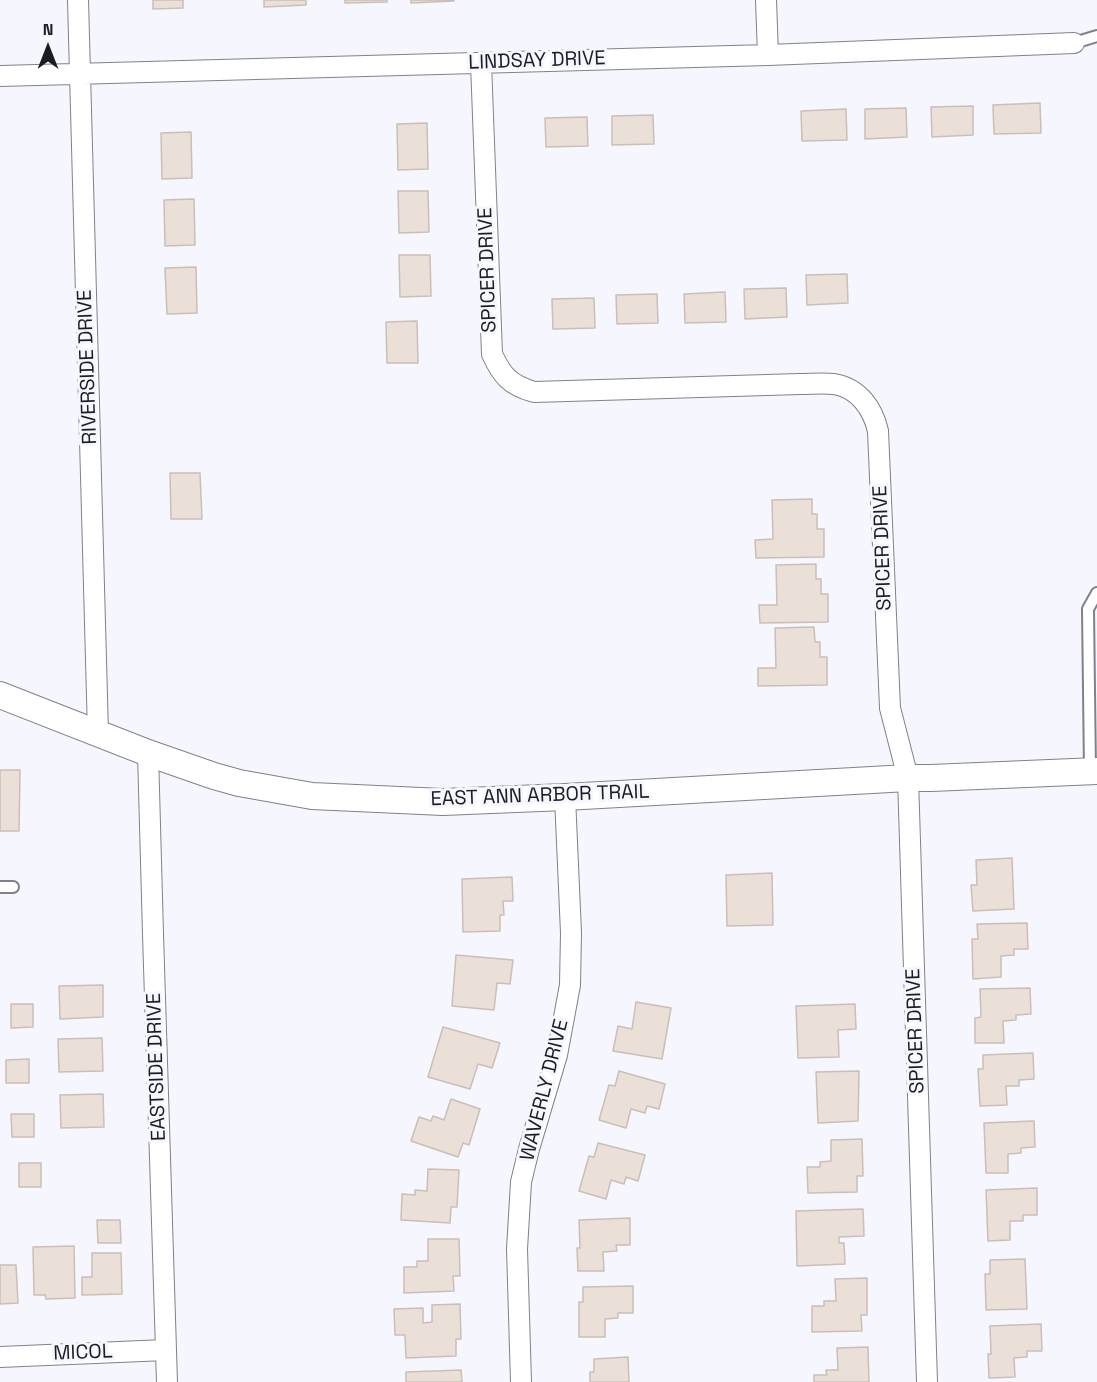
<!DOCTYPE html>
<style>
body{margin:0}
#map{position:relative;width:1097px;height:1382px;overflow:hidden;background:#f5f6fe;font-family:"Space Grotesk",sans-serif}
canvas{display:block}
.north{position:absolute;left:18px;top:18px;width:60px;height:60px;-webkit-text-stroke:4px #f5f6fe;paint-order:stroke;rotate:0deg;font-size:16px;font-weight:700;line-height:24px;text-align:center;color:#1c1d21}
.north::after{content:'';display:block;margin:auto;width:21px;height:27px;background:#1c1d21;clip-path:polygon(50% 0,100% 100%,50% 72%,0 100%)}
</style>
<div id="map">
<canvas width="1097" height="1382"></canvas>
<div class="north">N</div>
</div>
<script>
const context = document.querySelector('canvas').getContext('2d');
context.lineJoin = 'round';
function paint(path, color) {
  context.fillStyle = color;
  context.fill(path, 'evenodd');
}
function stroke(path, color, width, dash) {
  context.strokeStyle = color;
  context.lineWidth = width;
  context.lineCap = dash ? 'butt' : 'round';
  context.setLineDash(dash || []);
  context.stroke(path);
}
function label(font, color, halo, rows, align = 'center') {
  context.font = font + ' "Space Grotesk",sans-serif';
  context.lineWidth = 6;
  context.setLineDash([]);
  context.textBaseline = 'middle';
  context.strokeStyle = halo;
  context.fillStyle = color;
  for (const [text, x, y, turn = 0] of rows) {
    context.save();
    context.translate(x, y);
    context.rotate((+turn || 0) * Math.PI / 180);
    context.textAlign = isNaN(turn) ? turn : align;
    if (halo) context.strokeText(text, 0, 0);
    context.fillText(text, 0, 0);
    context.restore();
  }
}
const building = new Path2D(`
 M153,0h30v8l-30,1z
 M264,0h42v5l-42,2z
 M345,0h42v2l-42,1z
 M411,0h43v1l-43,2z
 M1040,103l1,30 -47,1 -1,-29z
 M973,106v29l-41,2 -1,-30z
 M906,108l1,29 -42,2v-30z
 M846,109l1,31 -45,1 -1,-30z
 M653,115l1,29 -42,1v-29z
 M587,117l1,29 -42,1 -1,-29z
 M427,123l1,46 -30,1 -1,-46z
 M191,132l1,46 -30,1 -1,-46z
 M398,191h30l1,41 -30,1z
 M194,199l1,46 -30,1 -1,-46z
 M399,255h31l1,41 -31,1z
 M196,267l1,46 -30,1 -2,-46z
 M847,274l1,29 -41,2 -1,-30z
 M786,288l1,29 -42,2 -1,-30z
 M725,292l1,30 -41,1 -1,-29z
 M657,294l1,29 -41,1 -1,-29z
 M594,298l1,30 -42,1 -1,-30z
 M417,321l1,42h-31l-1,-41z
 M170,473h30l2,46h-31z
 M812,499v15h5v15h7v28l-68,1 -1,-18 18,-1 -1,-39z
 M816,564v15h5v15h7v28l-68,1 -1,-18h18l-1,-40z
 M814,627l1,15h5v15h7v28l-69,1v-18h18l-1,-40z
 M0,770h20l-1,61h-19z
 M1012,858l2,51 -41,2 -2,-26h6l-1,-25z
 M772,873l1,52 -46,1 -1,-51z
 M512,877l1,24h-10l1,14h-4v16l-37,1 -1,-53z
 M1027,923l1,26h-14v6l-13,1v21l-28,2 -1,-40h6l-1,-15z
 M456,955l57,5 -3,24 -13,-1 -3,27 -42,-4z
 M103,985v32l-43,2 -1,-33z
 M1030,988l1,26 -15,1v5l-13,1 1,22h-29v-25l6,-1 -1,-28z
 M636,1002l35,6 -9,51 -49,-8 5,-25 14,3z
 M11,1004h22v23l-22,1z
 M855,1004l1,25 -18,1 1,27 -41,1 -2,-52z
 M443,1027l57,16 -8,25 -14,-4 -8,25 -42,-12z
 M102,1038l1,33 -44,1 -1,-33z
 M1033,1053l1,26 -15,1v6h-13l1,19 -27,1 -2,-37h5v-14z
 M29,1059v24h-23v-23z
 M619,1071l46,13 -6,25 -12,-3 -2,7 -14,-4 -5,19 -27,-8 10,-35 6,1z
 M859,1071l-1,50 -40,2 -2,-51z
 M103,1094l1,33 -43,1 -1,-33z
 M451,1099l29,10 -11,36 -6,-2 -5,14 -47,-16 8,-24 12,4 2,-5 11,4z
 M11,1114h23v23h-22z
 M1034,1121l1,26 -14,1v5l-13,1v19h-22l-2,-50z
 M862,1139l1,37h-6v16l-49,1 -1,-26h13v-5l11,-1v-21z
 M598,1143l47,12 -7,26 -12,-4 -2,7 -13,-4 -5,19 -27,-8 10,-35 5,1z
 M19,1163h22v24h-22z
 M428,1169l31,1 -2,37h-6l-1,16 -49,-3 1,-26 13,1v-5l12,1z
 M1037,1188v27h-14v6h-13v19l-22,1 -2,-51z
 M863,1209l1,27 -25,1v6h5l1,21 -48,2 -1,-55z
 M630,1218v27h-14l1,6 -14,1 1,19h-26l-1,-23h3l-1,-28z
 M97,1220h23l1,23h-23z
 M428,1239h31l1,37h-7l1,15 -50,2v-26h13v-6h11z
 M74,1246l1,52 -29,1 -1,-4h-11l-1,-48z
 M92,1253h29l1,41 -40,1v-18h10z
 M1025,1259l2,50 -41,1 -1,-36h5v-14z
 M0,1265h16l2,38 -18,1z
 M867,1278v37h-6l1,16 -50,1v-26h12v-5h12l-1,-22z
 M633,1286v27h-15v5l-13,1v18h-26v-35h4v-15z
 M460,1304l1,35h-5v17l-50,2 -1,-23h-10l-1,-26 29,-1v15l9,-1v-17z
 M1041,1324l1,27h-15v6l-13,1 1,19 -26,1 -1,-24h3l-1,-28z
 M868,1347l1,35h-55v-7h13l-1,-5h12l-1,-22z
 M628,1357l1,25h-39v-10h4v-13z
 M461,1370l1,12h-56v-10z`);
const service = new Path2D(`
 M1074,43l23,-7
 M1090,771l-2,-162 9,-16
 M0,887h13`);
const minor = new Path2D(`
 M78,0l20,733
 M766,0l2,55
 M481,63l11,291c10,22 18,31 42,38l266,-8c11,0 23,-1 34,0 25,4 39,25 44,47l12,277 18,70 19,604
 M0,76l768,-21 306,-12
 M148,753l5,181 14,448
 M0,1357l166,-7
 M521,1382l-4,-133 4,-67 8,-33 28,-94 13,-70 1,-52 -6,-136`);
const tertiary = new Path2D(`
 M0,695l148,58 66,23 25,7 73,13 131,6 122,-5 343,-19h23l166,-7`);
const streetNames = [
 ["LINDSAY DRIVE",537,61,-2],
 ["SPICER DRIVE",488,270,-92],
 ["RIVERSIDE DRIVE",88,367,-92],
 ["SPICER DRIVE",883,548,-92],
 ["EAST ANN ARBOR TRAIL",540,796,-2],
 ["SPICER DRIVE",916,1031,-92],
 ["EASTSIDE DRIVE",157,1067,-92],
 ["WAVERLY DRIVE",545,1090,-76],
 ["MICOL",83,1353,-2]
];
paint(building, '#ebe0d8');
stroke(building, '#cabfb7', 1.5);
stroke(service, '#80818c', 14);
stroke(minor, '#80818c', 22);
stroke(tertiary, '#80818c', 28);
stroke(service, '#fff', 10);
stroke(minor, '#fff', 20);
stroke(tertiary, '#fff', 26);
label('20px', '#1c1d21', '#f5f6fe', streetNames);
</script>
